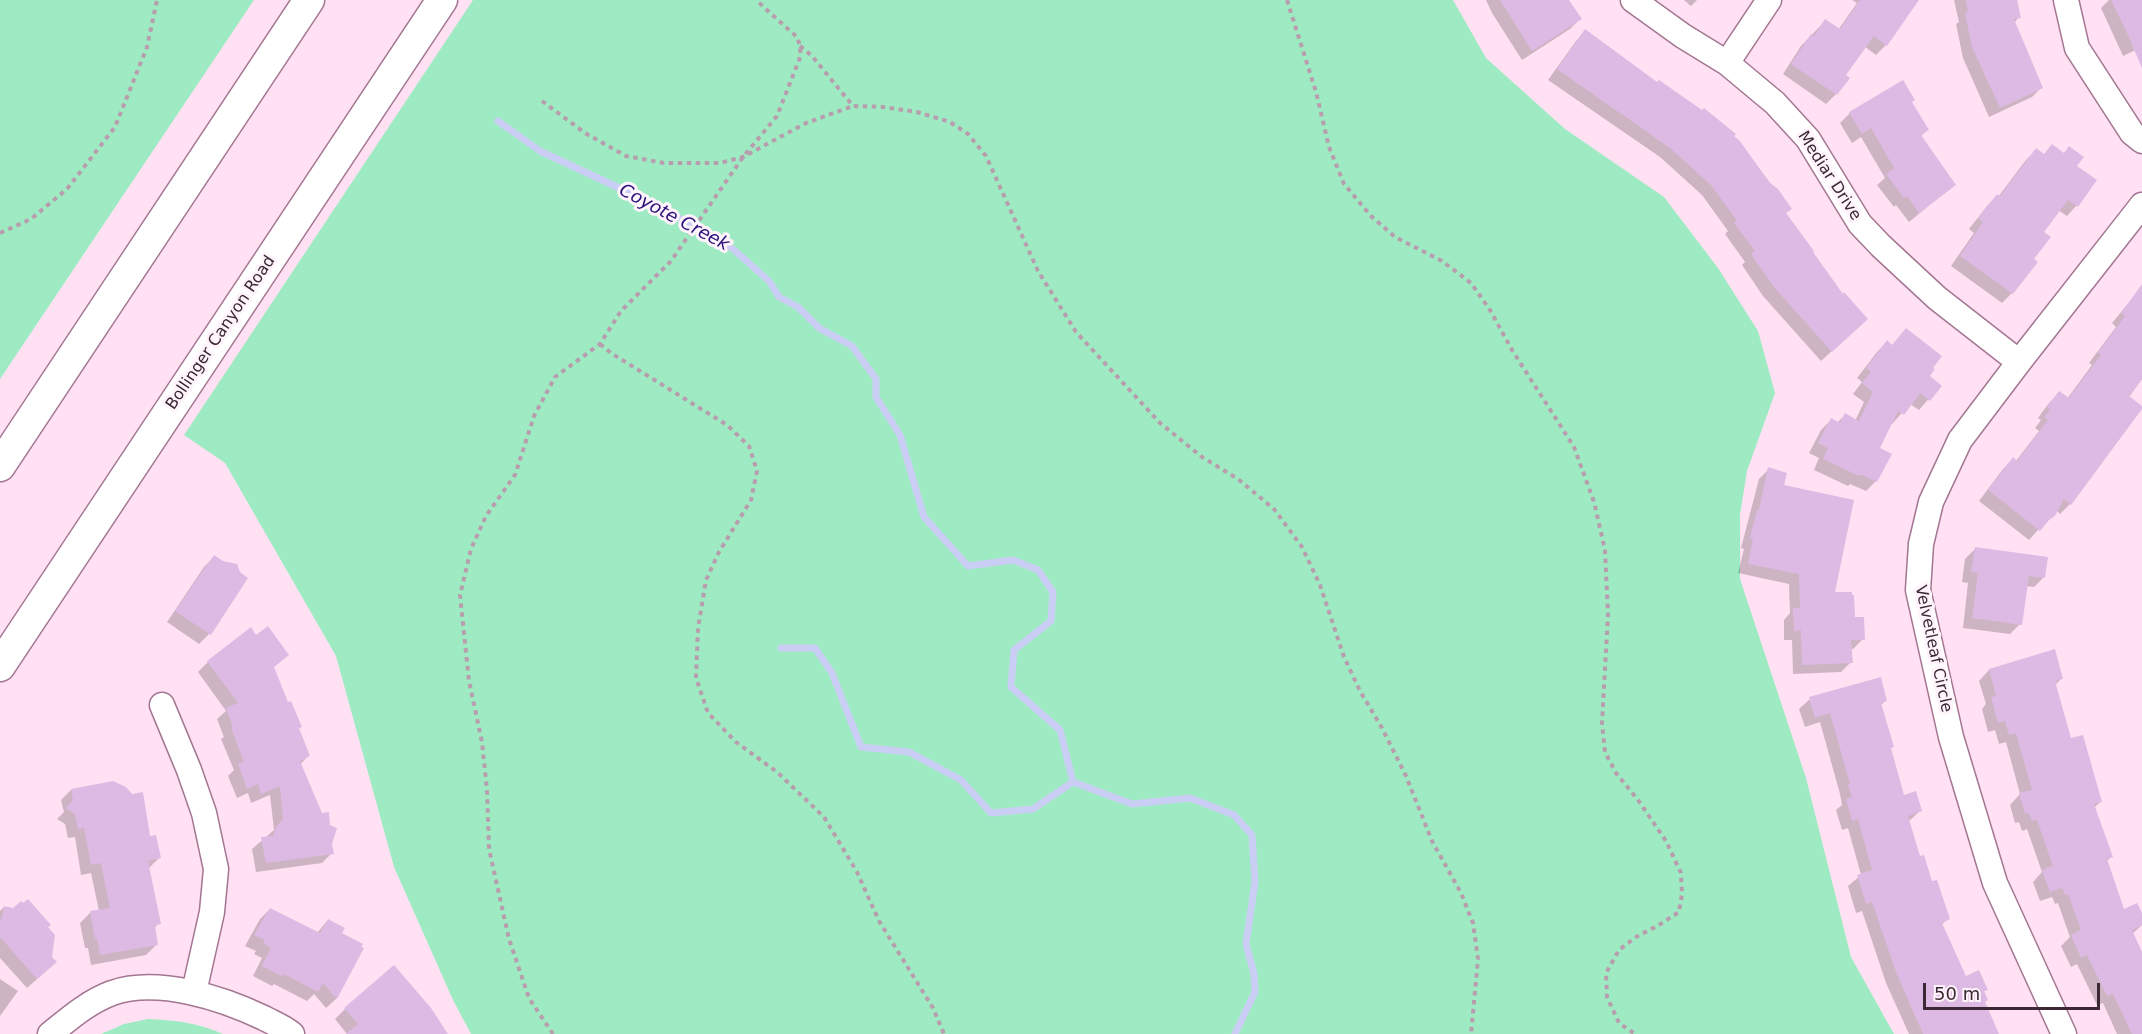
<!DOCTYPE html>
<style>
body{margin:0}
#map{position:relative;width:2142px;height:1034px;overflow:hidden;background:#ffe1f3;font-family:"DejaVu Sans",sans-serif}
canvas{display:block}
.scale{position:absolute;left:1923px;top:983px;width:177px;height:27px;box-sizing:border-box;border:3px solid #3b2834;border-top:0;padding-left:8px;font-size:18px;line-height:21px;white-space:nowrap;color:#3b2834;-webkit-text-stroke:4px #fff4fb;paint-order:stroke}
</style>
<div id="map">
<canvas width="2142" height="1034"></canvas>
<div class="scale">50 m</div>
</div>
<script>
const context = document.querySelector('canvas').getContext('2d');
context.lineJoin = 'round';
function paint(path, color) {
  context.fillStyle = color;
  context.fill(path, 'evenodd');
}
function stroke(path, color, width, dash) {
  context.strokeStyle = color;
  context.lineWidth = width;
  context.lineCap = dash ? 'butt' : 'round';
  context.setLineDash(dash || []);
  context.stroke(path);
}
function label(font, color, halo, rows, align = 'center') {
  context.font = font + ' "DejaVu Sans",sans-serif';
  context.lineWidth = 6;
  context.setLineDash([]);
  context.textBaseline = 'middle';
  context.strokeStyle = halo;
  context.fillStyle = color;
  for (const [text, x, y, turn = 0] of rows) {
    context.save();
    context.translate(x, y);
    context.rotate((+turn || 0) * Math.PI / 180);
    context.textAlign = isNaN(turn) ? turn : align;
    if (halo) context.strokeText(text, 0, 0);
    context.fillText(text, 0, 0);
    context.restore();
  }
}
const green = new Path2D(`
 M0,0h254l-254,379z
 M473,0h980l33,58 79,71 99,68 54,71 40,63 17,62 -28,78 -7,44v64l66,199 45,179 43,77h-1423l-18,-34 -59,-133 -58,-211 -111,-193 -41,-28z
 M148,1019c27,1 51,4 75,15h-122l23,-10z`);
const shadow = new Path2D(`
 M1486,0h69l25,19 -10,10 -48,31 -30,-47z
 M1684,0h13l-6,6z
 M1852,0h65l-31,45 -10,10 -12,-9 -20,30 -8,18 -10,10 -43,-30 18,-28 24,-25 13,9 19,-27z
 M1954,0h63l2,17 -5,6 28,64 -10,10 -43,20 -26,-59 -7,-34 3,-2z
 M2109,0h33v47l-19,9 -22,-48z
 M1586,31l153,111 51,67 -5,5 58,82 13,33 -35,32 -58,-65 -21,-31 3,-3 -20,-28 3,-3 -26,-36 -42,-38 -112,-77 28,-39z
 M1911,102l16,28 -6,6 33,49 -45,37 -13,-17 -2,2 -17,-22 8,-7 -24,-41 -9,6 -12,-20 10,-10z
 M2069,148l6,18 20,15 -19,25 -9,10 -9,-6 -16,22 -10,27 -20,34 -10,10 -51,-37 23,-33 -5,-4 18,-23 10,-10 1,1 28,-37 10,-10 7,5 20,-1z
 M2136,294l6,5v80l-13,18 -59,107 -10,10 -4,-4 -27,30 -50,-39 24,-32 10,-10 3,2 23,-30 -4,-3 6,-8 -3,-2 11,-15 10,-10 8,6 25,-34 -3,-2 27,-36 -4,-4z
 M1906,330l22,46 12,10 -21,24 -9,-6 -18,20 -1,-2 -13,26 -2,33 -10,10 -16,-7 -2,2 -34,-16 5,-12 -10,-5 12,-23 10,-10 6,3 8,-8 10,6 9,-19 -11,-8 9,-12 -5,-4 20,-26 10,-10 4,4z
 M1769,469l13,18 51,107 20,25 10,20 -10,10h-3l1,13 -10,10 -48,2 -1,-34h-8v-20l6,-7 -1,-29 -51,-11 6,-24 -3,-1 18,-69z
 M1975,549l69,28 -10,10 -8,-1 -6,38 -10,10 -47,-6 5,-45 -6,-1 3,-23z
 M214,557l-5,77 -10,10 -32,-22 37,-55z
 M256,637l31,18 -14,13 35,88 -8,9 31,79 1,9 -10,10 -66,9 -4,-23 22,-19 -4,-35 -19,8 -3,-10 -11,5 -9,-22 6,-6 -13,-31 3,-2 -7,-18 9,-8 -28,-39 10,-10z
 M2054,651l8,27 -7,7 15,55 31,61 -7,7 17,49 -5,5 17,49 19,6v8l-10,9 10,21v79h-25l-14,-31 -6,2 -20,-41 -6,3 -10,-21 9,-9 -12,-34 -3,1 -3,-7 -12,4 -7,-19 9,-10 -15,-43 -5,2 -3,-9 -4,1 -5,-18 10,-11 -14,-52 -7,2 -4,-14 -7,2 -6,-23 4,-5 -7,-23 10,-11z
 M1810,699l76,1 -6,6 10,43 13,48 17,14 -12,11 11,36 29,61 -7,6 24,53 21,11 -3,4 1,10 14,31h-89l-23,-51 -24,-72 -6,2 -8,-27 13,-11 -13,-47 -6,2 -6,-20 6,-5 -2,-11 -20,-72 -15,5 -6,-18z
 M71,790l78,47 10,21 -11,11 11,54 -5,5 2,17 -10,10 -55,10 -3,-17h-3l-5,-25 10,-10 9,-2 -8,-38 -10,2 -6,-38 -7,1 -3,-14 -8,-5 7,-7 -3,-12z
 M4,907l42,21 -1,44 -18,16 -27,-30v-47z
 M270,909l47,24 11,-13 12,14 22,15 -26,50 -10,9 -12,-14 -7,7 -33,-17 -2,2 -19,-10 9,-18 -8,-4 2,-3 -11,-5 15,-27z
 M0,979l18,12 -18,25z
 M345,1009l101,25h-99l-12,-15z`);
const stream = new Path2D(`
 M498,121l42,30 122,57 71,41 36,32 10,16 19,10 21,21 33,18 24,33v18l24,38 24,82 44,49 45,-6 25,10 15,22 -2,29 -37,29 -3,37 49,43 13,52
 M781,648h34l17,25 29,74 48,5 52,28 30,33 42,-4 40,-27
 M1073,782l59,22 58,-6 44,17 18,20 3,47 -9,62 8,30 1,18 -20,42`);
const building = new Path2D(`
 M1500,0h69l13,19 -50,32z
 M1860,0h59l-32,46 -13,-10 -28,39 4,3 -13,17 -46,-31 20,-30 3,2 11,-17 15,10z
 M1966,0h51l4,18 -7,1 29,69 -43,20 -28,-61 -7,-34 3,-1z
 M2111,0h31v68l-15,-35z
 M1585,29l72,53 2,-2 43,30 2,-2 32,26 -2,2 6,5 29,41 9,7 14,20 -6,4 28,38 -1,1 30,42 1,-2 24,27 -36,33 -59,-66 -22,-32 4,-3 -21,-28 3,-2 -26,-36 -41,-37 -113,-79z
 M1903,80l12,20 -3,2 17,28 -8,5 35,50 -37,28 -12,-17 -3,2 -18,-24 8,-6 -23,-40 -9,6 -13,-22z
 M2052,144l12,9 5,-7 15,11 -7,9 20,14 -19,27 -10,-7 -24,32 7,5 -17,22 4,3 -25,32 -53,-38 23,-34 -5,-4 19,-24 3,2 36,-48 8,6z
 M2142,284v95l-13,17 13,10v3l-71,96 -7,-6 -9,17 -6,4 -9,11 -52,-41 25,-33 4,4 31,-41 -4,-3 6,-7 -3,-3 12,-16 10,7 32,-43 -3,-3 27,-36 -4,-3z
 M1906,328l36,28 -9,12 2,1 -5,7 12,10 -12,15 -10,-8 -16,22 -6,-4 -18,37 12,6 -15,28 -17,-8 -1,2 -36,-17 5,-11 -10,-5 13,-25 9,5 5,-10 14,8 14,-29 -11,-9 9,-11 -5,-4 21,-28 5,5z
 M1768,467l19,6 -3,12 70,15 -19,92h17v3h2l1,22h9l1,23h-14l2,23 -51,2 -1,-35 -7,1 -1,-23h7l-1,-34 -51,-10 5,-25 -3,-1 7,-28h2z
 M1975,547l73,10 -3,21 -16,-2 -7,49 -50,-7 6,-45 -7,-1z
 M214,555l9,6 14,3 3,8 8,6 -37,57 -36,-24z
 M268,626l21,29 -15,12 14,35 3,-1 11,26 -3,1 11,28 -10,5 22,52 7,-1 1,13 7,3 -5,16 2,10 -68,9 -5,-26 12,-1 3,-9 7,-8 -3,-33 -19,8 -3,-10 -11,5 -9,-25 6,-2 -13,-34 2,-1 -7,-19 12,-5 -31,-42 44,-34 5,8z
 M2055,649l8,30 -8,2 16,57 12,-3 19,67 -8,2 19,53 -6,2 17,50 13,-6 5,10v12l-10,5 10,22v82h-10l-19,-40 -6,2 -20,-41 -6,3 -10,-23 10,-5 -13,-36 -3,1 -3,-7 -12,4 -8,-22 11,-4 -16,-46 -5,1 -3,-8 -4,1 -6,-21 13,-3 -16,-57 -7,2 -4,-14 -7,2 -7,-26 5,-1 -7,-27z
 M1881,677l6,24 -6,2 13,44 -3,1 13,47 12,-4 6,20 -14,5 12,40 4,-1 8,26 5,-1 13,39 -8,4 24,53 13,-6 9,20 -4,1 4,9 -3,2 14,32h-76l-27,-62 -24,-70 -6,2 -9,-29 15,-5 -14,-51 -6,2 -6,-22 6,-2 -4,-13h2l-20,-71 -15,5 -6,-21z
 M113,781l13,6 6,7 11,-2 7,44 6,-1 5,23 -13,3 13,63 -6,1 3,20 -58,10 -3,-17 -2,1 -5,-28 20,-3 -9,-45 -10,2 -7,-37 -6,1 -3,-15 -9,-6 7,-8 -2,-11z
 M28,899l23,26 -3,2 7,8 -3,22 5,5 -20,17 -37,-42v-17l2,-2 2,-12 9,2 8,-7 2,2z
 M270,908l50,25 8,-14 17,9 -3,5 21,11 -2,3 3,1 -27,51 -14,-16 -5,9 -34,-18 -1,3 -21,-11 9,-18 -8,-5 2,-3 -11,-5z
 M394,965l37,43 17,26h-102l12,-10 -14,-16z`);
const path = new Path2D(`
 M1287,0l29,92 13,55 15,37 27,32 24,21 47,24 29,22 19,27 22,40 62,97 20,55 11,48 3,65 -6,108 3,29 11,21 22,27 28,41 15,32 1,21 -3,18 -20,13 -23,12 -17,13 -13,23 1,24 12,26 16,11
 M800,46l12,10 41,50 30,1 34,5 33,10 18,12 18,22 52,115 38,61 84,91 42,34 36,22 36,30 28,38 18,38 24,72 16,34 22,37 24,48 26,65 29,52 12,30 5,36 -7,75
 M542,101l43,32 41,23 38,7h56l23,-6 63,-34 47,-17
 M0,233l31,-14 36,-30 48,-62 32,-80 10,-47
 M600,344l11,9 116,72 22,21 8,25 -6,29 -32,52 -13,28 -8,48 -2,50 12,35 28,29 41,30 47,45 33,55 22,49 54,87 11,26
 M553,1034l-24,-36 -20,-59 -20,-90 -2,-59 -5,-48 -13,-61 -9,-86 11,-46 15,-33 29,-41 19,-59 21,-39 45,-33 21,-33 50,-50 72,-104 34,-41 24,-61 -3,-17 -42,-38`);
const minor = new Path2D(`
 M1633,0l50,36 44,27 48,40 33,36 52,85 21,22 56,52 82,64
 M2066,0l11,48 55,85 10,8
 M1727,63l42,-63
 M162,705l27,65 15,43 12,56 -4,43 -18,80
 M50,1034c20,-16 38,-32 62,-41 46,-16 110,5 152,25 9,5 20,9 28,16
 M2064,1034l-69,-151 -44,-146 -33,-147 3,-46 10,-42 29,-62 59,-78 123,-157`);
const major = new Path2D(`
 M0,466l309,-466
 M0,666l442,-666`);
const streetNames = [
 ["Mediar Drive",1829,176,57],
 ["Bollinger Canyon Road",221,333,-56],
 ["Velvetleaf Circle",1933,649,78]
];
const waterNames = [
 ["Coyote Creek",674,218,28]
];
paint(green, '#9eebc3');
paint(shadow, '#0003');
stroke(stream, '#cbcef4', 7);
paint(building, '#ddbae3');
stroke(minor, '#a37692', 27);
stroke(major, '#a37692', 33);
stroke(path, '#b79dad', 4, [4.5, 4.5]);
stroke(minor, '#fff', 24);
stroke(major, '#fff', 30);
label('16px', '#3b2834', '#fff4fb', streetNames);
label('italic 18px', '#29127c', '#fff4fb', waterNames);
</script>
